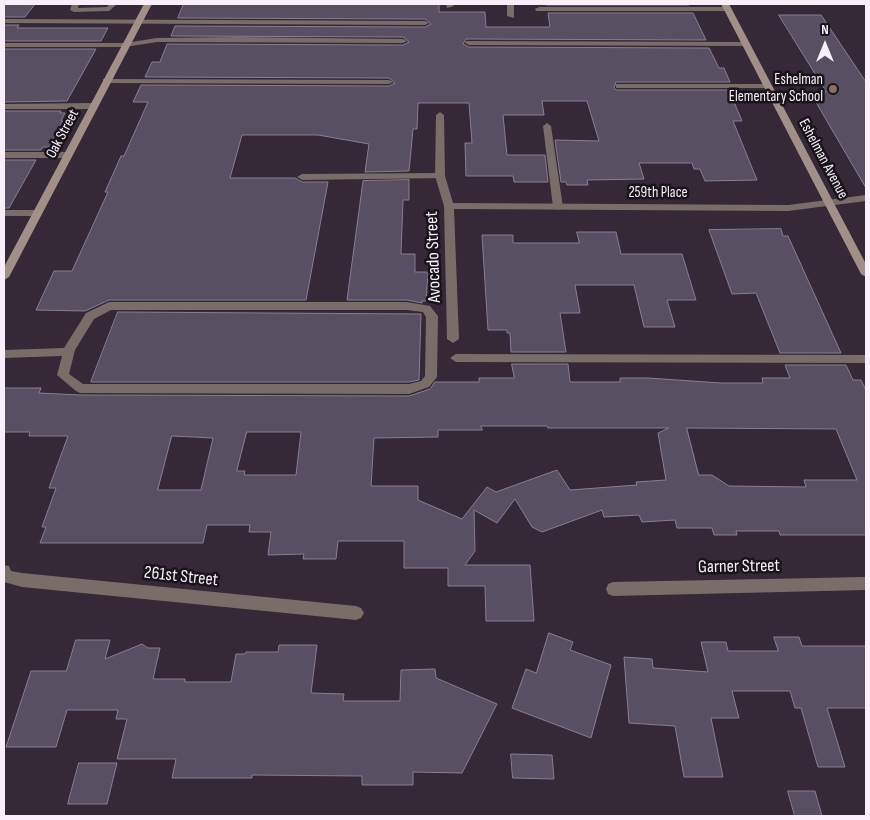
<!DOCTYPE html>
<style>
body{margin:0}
#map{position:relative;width:870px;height:820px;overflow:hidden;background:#352837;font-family:"Sofia Sans Condensed",sans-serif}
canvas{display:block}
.frame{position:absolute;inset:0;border:5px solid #f8effa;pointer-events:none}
.north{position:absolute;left:800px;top:20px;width:50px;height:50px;-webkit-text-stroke:4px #19131a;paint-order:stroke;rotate:0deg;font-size:14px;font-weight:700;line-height:20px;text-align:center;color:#f8effa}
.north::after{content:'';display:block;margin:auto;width:18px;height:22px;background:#f8effa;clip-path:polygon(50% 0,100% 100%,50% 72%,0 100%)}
</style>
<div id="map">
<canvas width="870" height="820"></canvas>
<div class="frame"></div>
<div class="north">N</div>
</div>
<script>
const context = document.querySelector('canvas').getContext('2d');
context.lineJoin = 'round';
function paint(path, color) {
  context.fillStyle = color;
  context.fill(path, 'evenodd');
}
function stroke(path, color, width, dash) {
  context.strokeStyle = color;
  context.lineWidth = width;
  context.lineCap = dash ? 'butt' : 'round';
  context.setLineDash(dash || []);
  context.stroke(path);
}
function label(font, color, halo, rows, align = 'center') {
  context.font = font + ' "Sofia Sans Condensed",sans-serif';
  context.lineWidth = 5;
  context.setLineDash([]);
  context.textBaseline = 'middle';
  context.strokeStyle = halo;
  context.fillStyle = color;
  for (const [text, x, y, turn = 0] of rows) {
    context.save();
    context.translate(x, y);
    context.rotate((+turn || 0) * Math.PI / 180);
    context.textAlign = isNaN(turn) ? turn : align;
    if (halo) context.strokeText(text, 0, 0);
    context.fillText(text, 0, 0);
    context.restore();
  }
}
const building = new Path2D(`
 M4,4h31l-10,13h-21z
 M184,4h255v8h46l1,15h64l-2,-14h145l13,27 -240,-1 -3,5 6,3 240,1 10,20h5l6,14h-114l-2,6 2,2h117l6,12h-5l8,19h-9l24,59 -52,1 -5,-12h-6l-2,-6h-53l5,16 -57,1 1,5h-21l-1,-3h-5l-6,-42 44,1 -12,-40h-45l2,14h-41l4,40h38l3,27h-34l-1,-6h-47l-1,-33h7l-3,-40h-51l-1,26h-4l-4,42 -44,1 4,-28 -51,-9h-76l-12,43h65l7,4h26l-22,118h-197l-24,11 -49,-1 18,-39h18l36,-79h-3l16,-36h3l24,-54h-15l8,-17 248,1 6,-3 -6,-5 -244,-1 7,-15h8l7,-18 236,1 6,-3 -6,-5 -232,-1 4,-10 250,1 6,-3 -6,-5 -247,-1z
 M546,4h143v1h-143z
 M779,15h42l45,67v106l-56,-96h16z
 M4,25h15l-2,3h91l-7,13h-97z
 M4,49h92l-29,52 -63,1z
 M4,111h57l-1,2h5l-4,8h2l-14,26h-6l-2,3h-37z
 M4,160h32l-27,48h-5z
 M409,180v20h-6l-2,54h14v18h13l-2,29h-4v2l-15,-3h-60l16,-119z
 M781,229l2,7h5l53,117h-61l-24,-60 -24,1 -23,-64z
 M577,232h39l5,22h61l14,46h-29l8,27h-31l-10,-42h-59l5,28h-20l6,39h-55l-1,-19h-3v-3h-19l-6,-95h31v8h66z
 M118,312l303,2 -2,66 -10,2h-318z
 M512,364h56l2,18h50v-4h28l73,5h42l-1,-5h28l-5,-13h61l7,15h8l5,10v145h-86l-1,-4h-43l1,4h-23l-2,-7h-35l-2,-8 -33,2 -3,-7 -35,2 -2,-7 -60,22 -10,-5 -17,-28 -18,24 -23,-13 1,41 -10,14h65l4,56h-48l-1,-35h-37v-18h-44v-27h-66l-2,18h-33l1,-5 -36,1 3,-23h-22l1,-7h-43l-4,18h-163l6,-16h-4l14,-39h-7l19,-52h-39l1,-4h-26v-44h37l-2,5 41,2 329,1 21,-7 5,-7h44v-4h35zM481,426h66l1,2h121l-11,5 8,47 -30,2 1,3 -67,5 -13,-20 -61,22 -9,-5 -25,32 -44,-19v-14h-47l3,-48 64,-1v-7h44zM687,428l149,1 21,51h-53l2,7 -77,-1 -17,-11h-13zM247,432h54l-5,43h-52l1,-4h-8zM172,436l41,2 -12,52h-43z
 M549,633l24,9 -3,8 41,15 -20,73 -79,-30 14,-39 10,4z
 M774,637h25l3,9h64v62h-39l18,59h-27l-17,-59h-6l-5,-17h-58l7,27h-28l12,59h-39l-9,-51 -46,-3 -5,-66 28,2 1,9 55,4 -7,-30h25l2,9h50z
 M76,640h34l-5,19 37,-15 6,4h12l-7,31h32v3h46l5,-28h9l1,-2h32l1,-7h38l-6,48 33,1 -1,7h57l1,-31 34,-1 1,9 61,26 -35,69 -49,-1v13h-51v-9l-110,-1v3h-80l4,-19h-59l10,-40h-11l2,-9h-51l-11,37h-50l25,-76h35z
 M511,754l41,1 2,24 -41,-1z
 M79,763h38l-10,41h-39z
 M788,791h27l7,25h-27z`);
const lane = new Path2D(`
 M72,4h7l-1,4 29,-1 2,-3h8l-8,7 -35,1 -4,-2z
 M446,4h6l2,2 -7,2z
 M507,4h7v14l-7,-2z
 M539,7h189l4,2 -4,2h-192l-1,-2z
 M4,19l421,2 4,2 -4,2 -421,-2z
 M239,37l164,2 4,2 -4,2 -246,-1 -32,5h-121v-4h121l32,-5z
 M466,41l280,1 4,2 -4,2 -277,-1 -4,-2z
 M103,79l286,1 4,2 -4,2 -283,-1h-3z
 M616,84h152l4,2 -4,2h-152z
 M4,104l89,-1 4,3 -4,3h-89z
 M547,123l4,3 12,81 -5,3 -5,-3 -10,-81z
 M4,152h64l5,3 -5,3h-64z
 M440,173l3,1v4l-141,2 -5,-3 5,-3z
 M4,210h33l5,3 -5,3h-33z
 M109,302h298l23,4 8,10 -1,61 -8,10 -20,7 -329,-1 -4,-2 -19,-16 5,-19 -58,2v-8l60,-2 22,-35zM111,310h296l16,2 3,5 -1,59 -4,5 -12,3h-326l-14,-10 6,-24 19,-31z
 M456,354l410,1v8l-410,-1 -6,-4z`);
const street = new Path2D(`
 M440,112l4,3 1,61 8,27 335,2 78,-10v6l-78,10 -334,-2 5,130 -6,4 -6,-4 -3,-133 -9,-30 1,-61z
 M4,565l5,1 2,5 11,2 334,33 5,2 3,5 -3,5 -5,2 -334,-33 -18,-5z
 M866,577v13l-253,6 -5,-2 -2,-5 2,-5 5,-2z`);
const secondary = new Path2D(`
 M144,4h8l-143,273 -5,3v-13z
 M721,4h8l137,260v13l-5,-3z`);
const markers = [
 [833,89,5,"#8d6e63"]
];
const farPoinames = [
 ["Eshelman",823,80],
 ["Elementary School",823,97]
];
const farStreetnames = [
 ["Oak Street",63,134,-62],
 ["Eshelman Avenue",823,159,62],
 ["259th Place",658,193]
];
const streetNames = [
 ["Avocado Street",434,257,-92],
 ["Garner Street",739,567,-1],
 ["261st Street",181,577,6]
];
paint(building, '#584f63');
stroke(building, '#887f95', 1);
paint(lane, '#786d68');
paint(street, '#786d68');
paint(secondary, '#a1908a');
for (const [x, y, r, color] of markers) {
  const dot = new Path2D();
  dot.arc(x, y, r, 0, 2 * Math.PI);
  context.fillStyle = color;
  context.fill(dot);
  stroke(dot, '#19131a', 2);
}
label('15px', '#f8effa', '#19131a', farPoinames, 'right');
label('15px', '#f8effa', '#19131a', farStreetnames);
label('18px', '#f8effa', '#19131a', streetNames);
</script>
